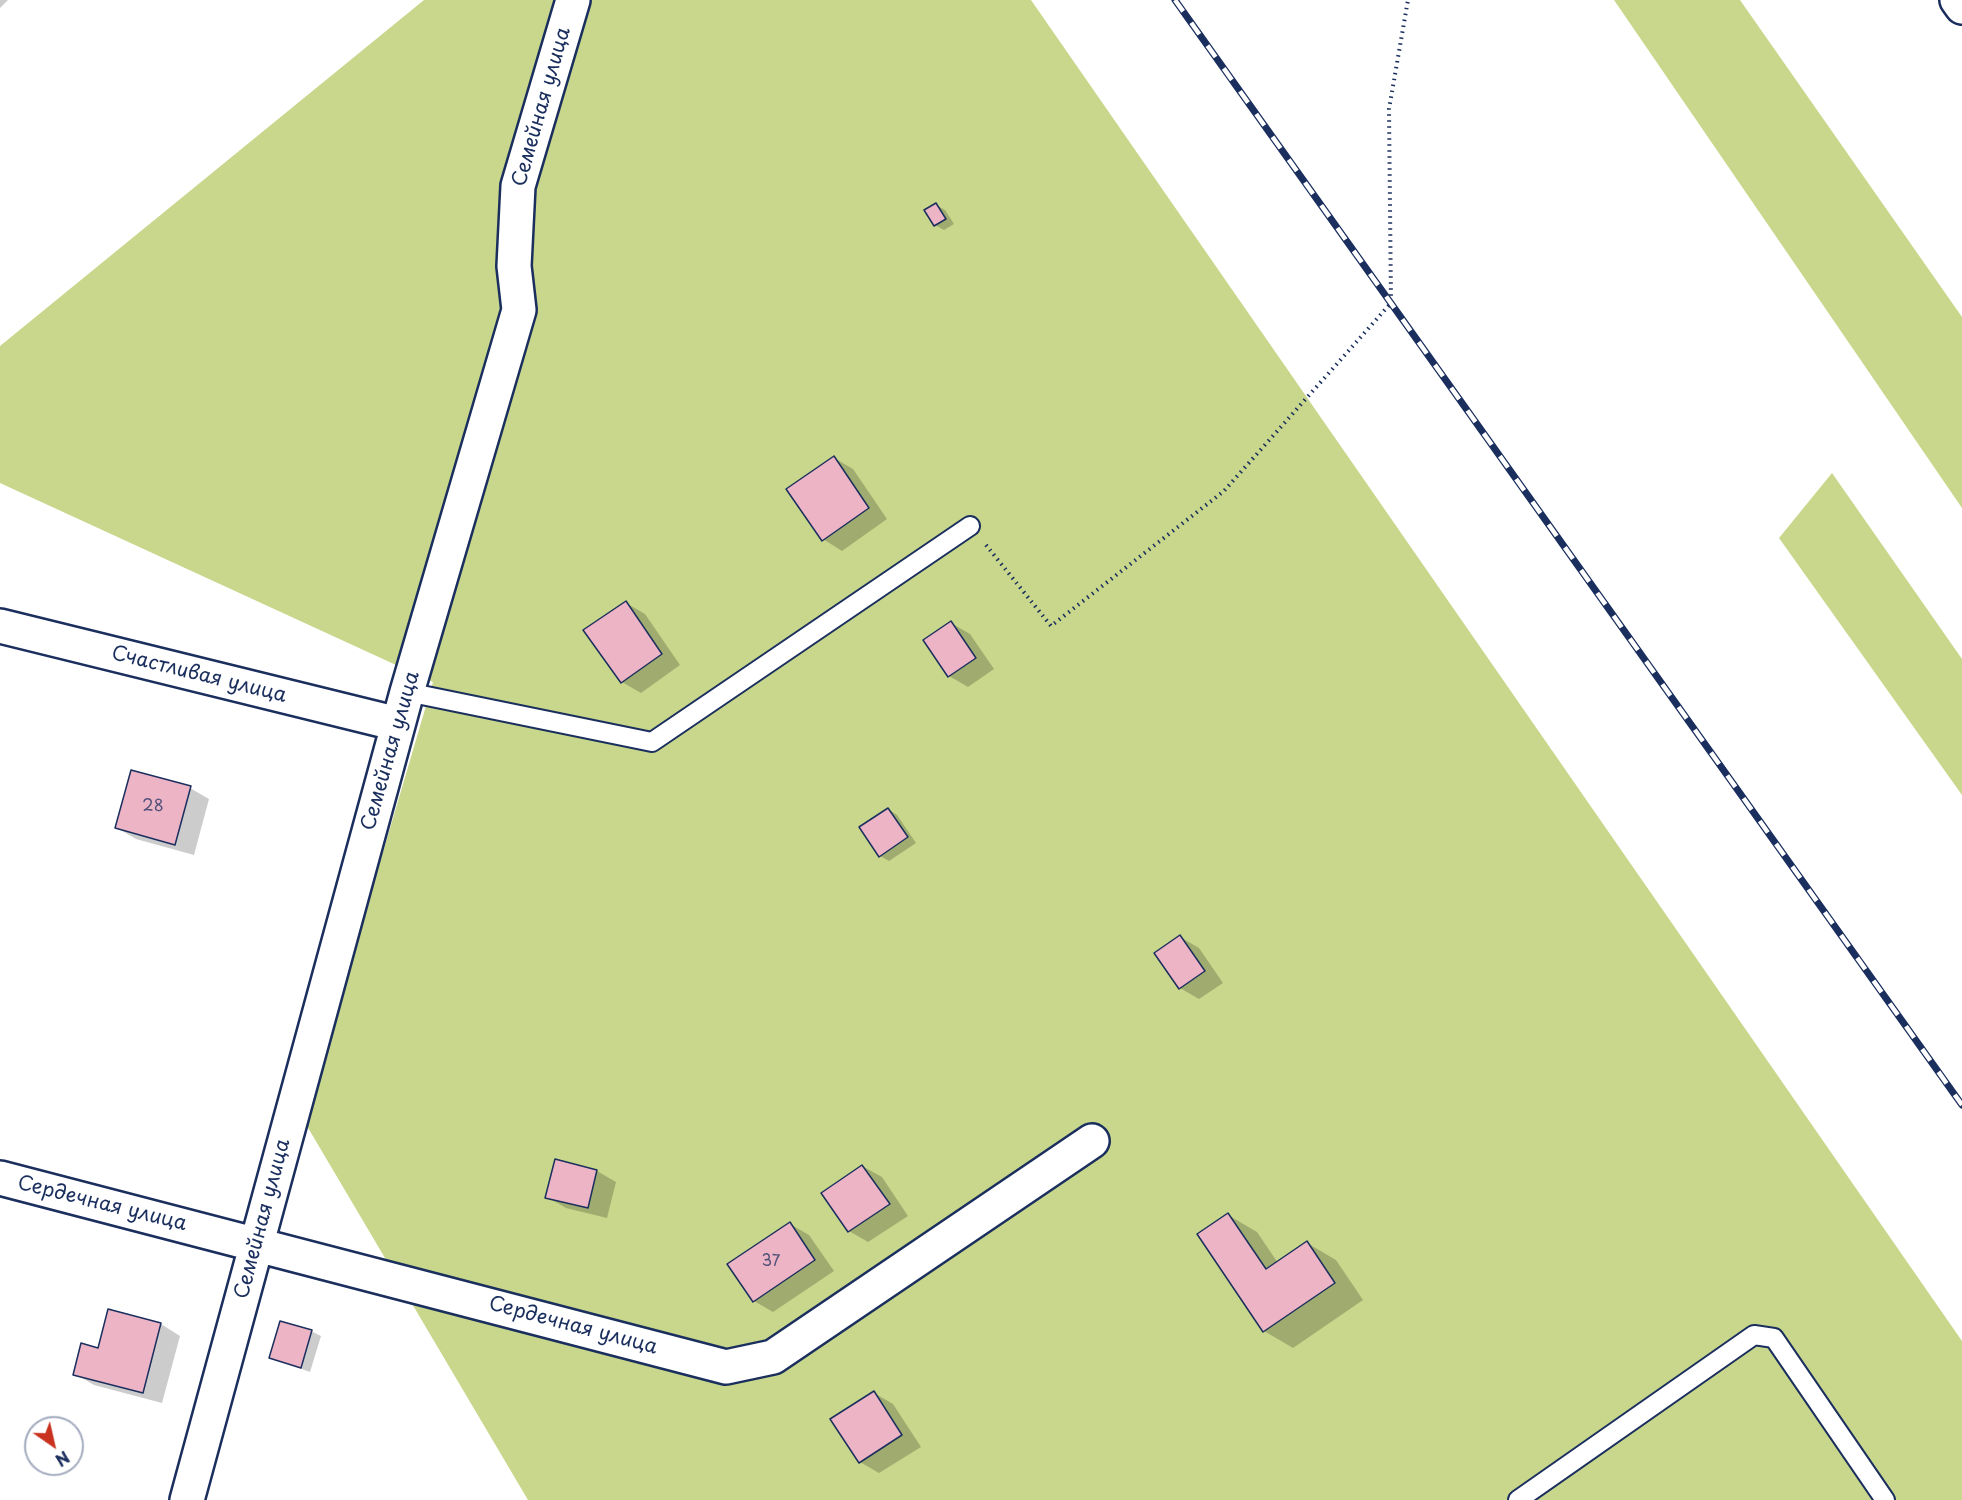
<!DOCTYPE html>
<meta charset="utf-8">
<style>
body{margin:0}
#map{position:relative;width:1962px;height:1500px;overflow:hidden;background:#fff;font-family:"Playpen Sans",sans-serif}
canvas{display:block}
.north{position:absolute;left:24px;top:1416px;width:60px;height:60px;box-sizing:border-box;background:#fff;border:2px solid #a4acbf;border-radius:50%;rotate:146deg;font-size:16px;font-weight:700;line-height:24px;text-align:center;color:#1b2f5e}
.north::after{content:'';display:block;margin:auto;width:21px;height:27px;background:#c8321e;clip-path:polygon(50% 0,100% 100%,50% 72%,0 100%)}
</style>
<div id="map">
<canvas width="1962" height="1500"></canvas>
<div class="north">N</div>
</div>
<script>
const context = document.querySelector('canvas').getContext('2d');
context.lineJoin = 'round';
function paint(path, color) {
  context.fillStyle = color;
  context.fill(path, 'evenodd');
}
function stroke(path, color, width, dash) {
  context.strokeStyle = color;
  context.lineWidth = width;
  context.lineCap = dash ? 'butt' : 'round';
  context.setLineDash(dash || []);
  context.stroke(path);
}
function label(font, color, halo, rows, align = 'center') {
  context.font = font + ' "Playpen Sans",sans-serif';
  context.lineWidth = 4.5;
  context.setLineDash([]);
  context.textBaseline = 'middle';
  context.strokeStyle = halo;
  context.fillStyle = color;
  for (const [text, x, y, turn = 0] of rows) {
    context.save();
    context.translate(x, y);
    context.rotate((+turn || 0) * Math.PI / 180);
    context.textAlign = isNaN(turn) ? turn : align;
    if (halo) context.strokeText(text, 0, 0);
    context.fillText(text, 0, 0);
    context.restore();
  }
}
const green = new Path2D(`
 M424,0h607l931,1341v159h-1434l-224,-379 129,-439 -433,-199v-137z
 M1614,0h126l222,317v191z
 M1832,473l130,186v136l-183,-257z`);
const shadow = new Path2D(`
 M0,0h8l-8,8z
 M936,205l9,5 9,14 -10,6 -9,-5z
 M834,458l19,11 34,50 -45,32 -19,-12z
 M626,603l19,11 35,51 -39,28 -19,-11z
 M951,623l19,11 24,35 -26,18 -19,-11z
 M190,788l19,11 -15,56 -58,-16 -19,-11z
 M888,809l9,6 19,28 -27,18 -9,-5z
 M1180,937l19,11 24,35 -24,16 -19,-11z
 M862,1166l20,11 26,39 -40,26 -19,-11z
 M597,1171l19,11 -9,36 -41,-10 -19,-11z
 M1228,1215l29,17 21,31 29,-20 29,17 27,40 -70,48 -29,-17z
 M790,1224l19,11 25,36 -61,41 -19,-11z
 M161,1324l19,12 -18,67 -68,-18 -19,-11 24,-25z
 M311,1331l10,5 -11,36 -39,-14z
 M874,1393l19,11 28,43 -42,26 -19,-11z`);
const building = new Path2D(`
 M936,203l10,16 -12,7 -10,-16z
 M834,456l35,52 -47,33 -36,-52z
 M626,601l36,53 -41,29 -38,-53z
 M951,621l25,37 -28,19 -25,-37z
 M131,770l60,16 -16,59 -60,-17z
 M888,808l20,29 -29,20 -20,-30z
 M1180,935l25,36 -26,18 -25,-36z
 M555,1159l42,11 -9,38 -43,-10z
 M862,1165l28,39 -42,28 -27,-39z
 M1228,1213l38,56 41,-28 28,42 -72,49 -66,-98z
 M790,1222l25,38 -62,42 -26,-38z
 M108,1309l53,14 -18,70 -70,-18 8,-32 17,5z
 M280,1321l32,9 -11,38 -32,-10z
 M874,1391l28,44 -43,28 -29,-44z`);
const path = new Path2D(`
 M986,545l65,81 173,-135 167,-188 -2,-194 19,-109`);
const lane = new Path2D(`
 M407,692l245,50 318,-216
 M1518,1500l236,-165 20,3 111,162`);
const street = new Path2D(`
 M1957,0l5,7
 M0,626l398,98
 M0,1178l726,189 47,-10 319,-216
 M187,1500l220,-808 112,-382 -5,-44 4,-80 55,-186`);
const rail = new Path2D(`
 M1175,0l787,1105`);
const numberNames = [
 ["28",153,807],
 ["37",771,1262]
];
const streetNames = [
 ["Семейная улица",542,107,-74],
 ["Счастливая улица",199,675,14],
 ["Семейная улица",391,751,-74],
 ["Сердечная улица",102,1204,14],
 ["Семейная улица",263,1219,-75],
 ["Сердечная улица",573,1326,15]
];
paint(green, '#c8d78b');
paint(shadow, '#0003');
paint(building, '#edb4c6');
stroke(building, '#1b2f5e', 1.5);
stroke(lane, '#1b2f5e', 22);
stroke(street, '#1b2f5e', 38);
stroke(path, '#1b2f5e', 4, [1.5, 4.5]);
stroke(lane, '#fff', 18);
stroke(street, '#fff', 33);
stroke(rail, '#1b2f5e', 7);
stroke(rail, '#fff', 4.5, [14]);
label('16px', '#505078', null, numberNames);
label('20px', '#1b2f5e', '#fff', streetNames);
</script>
